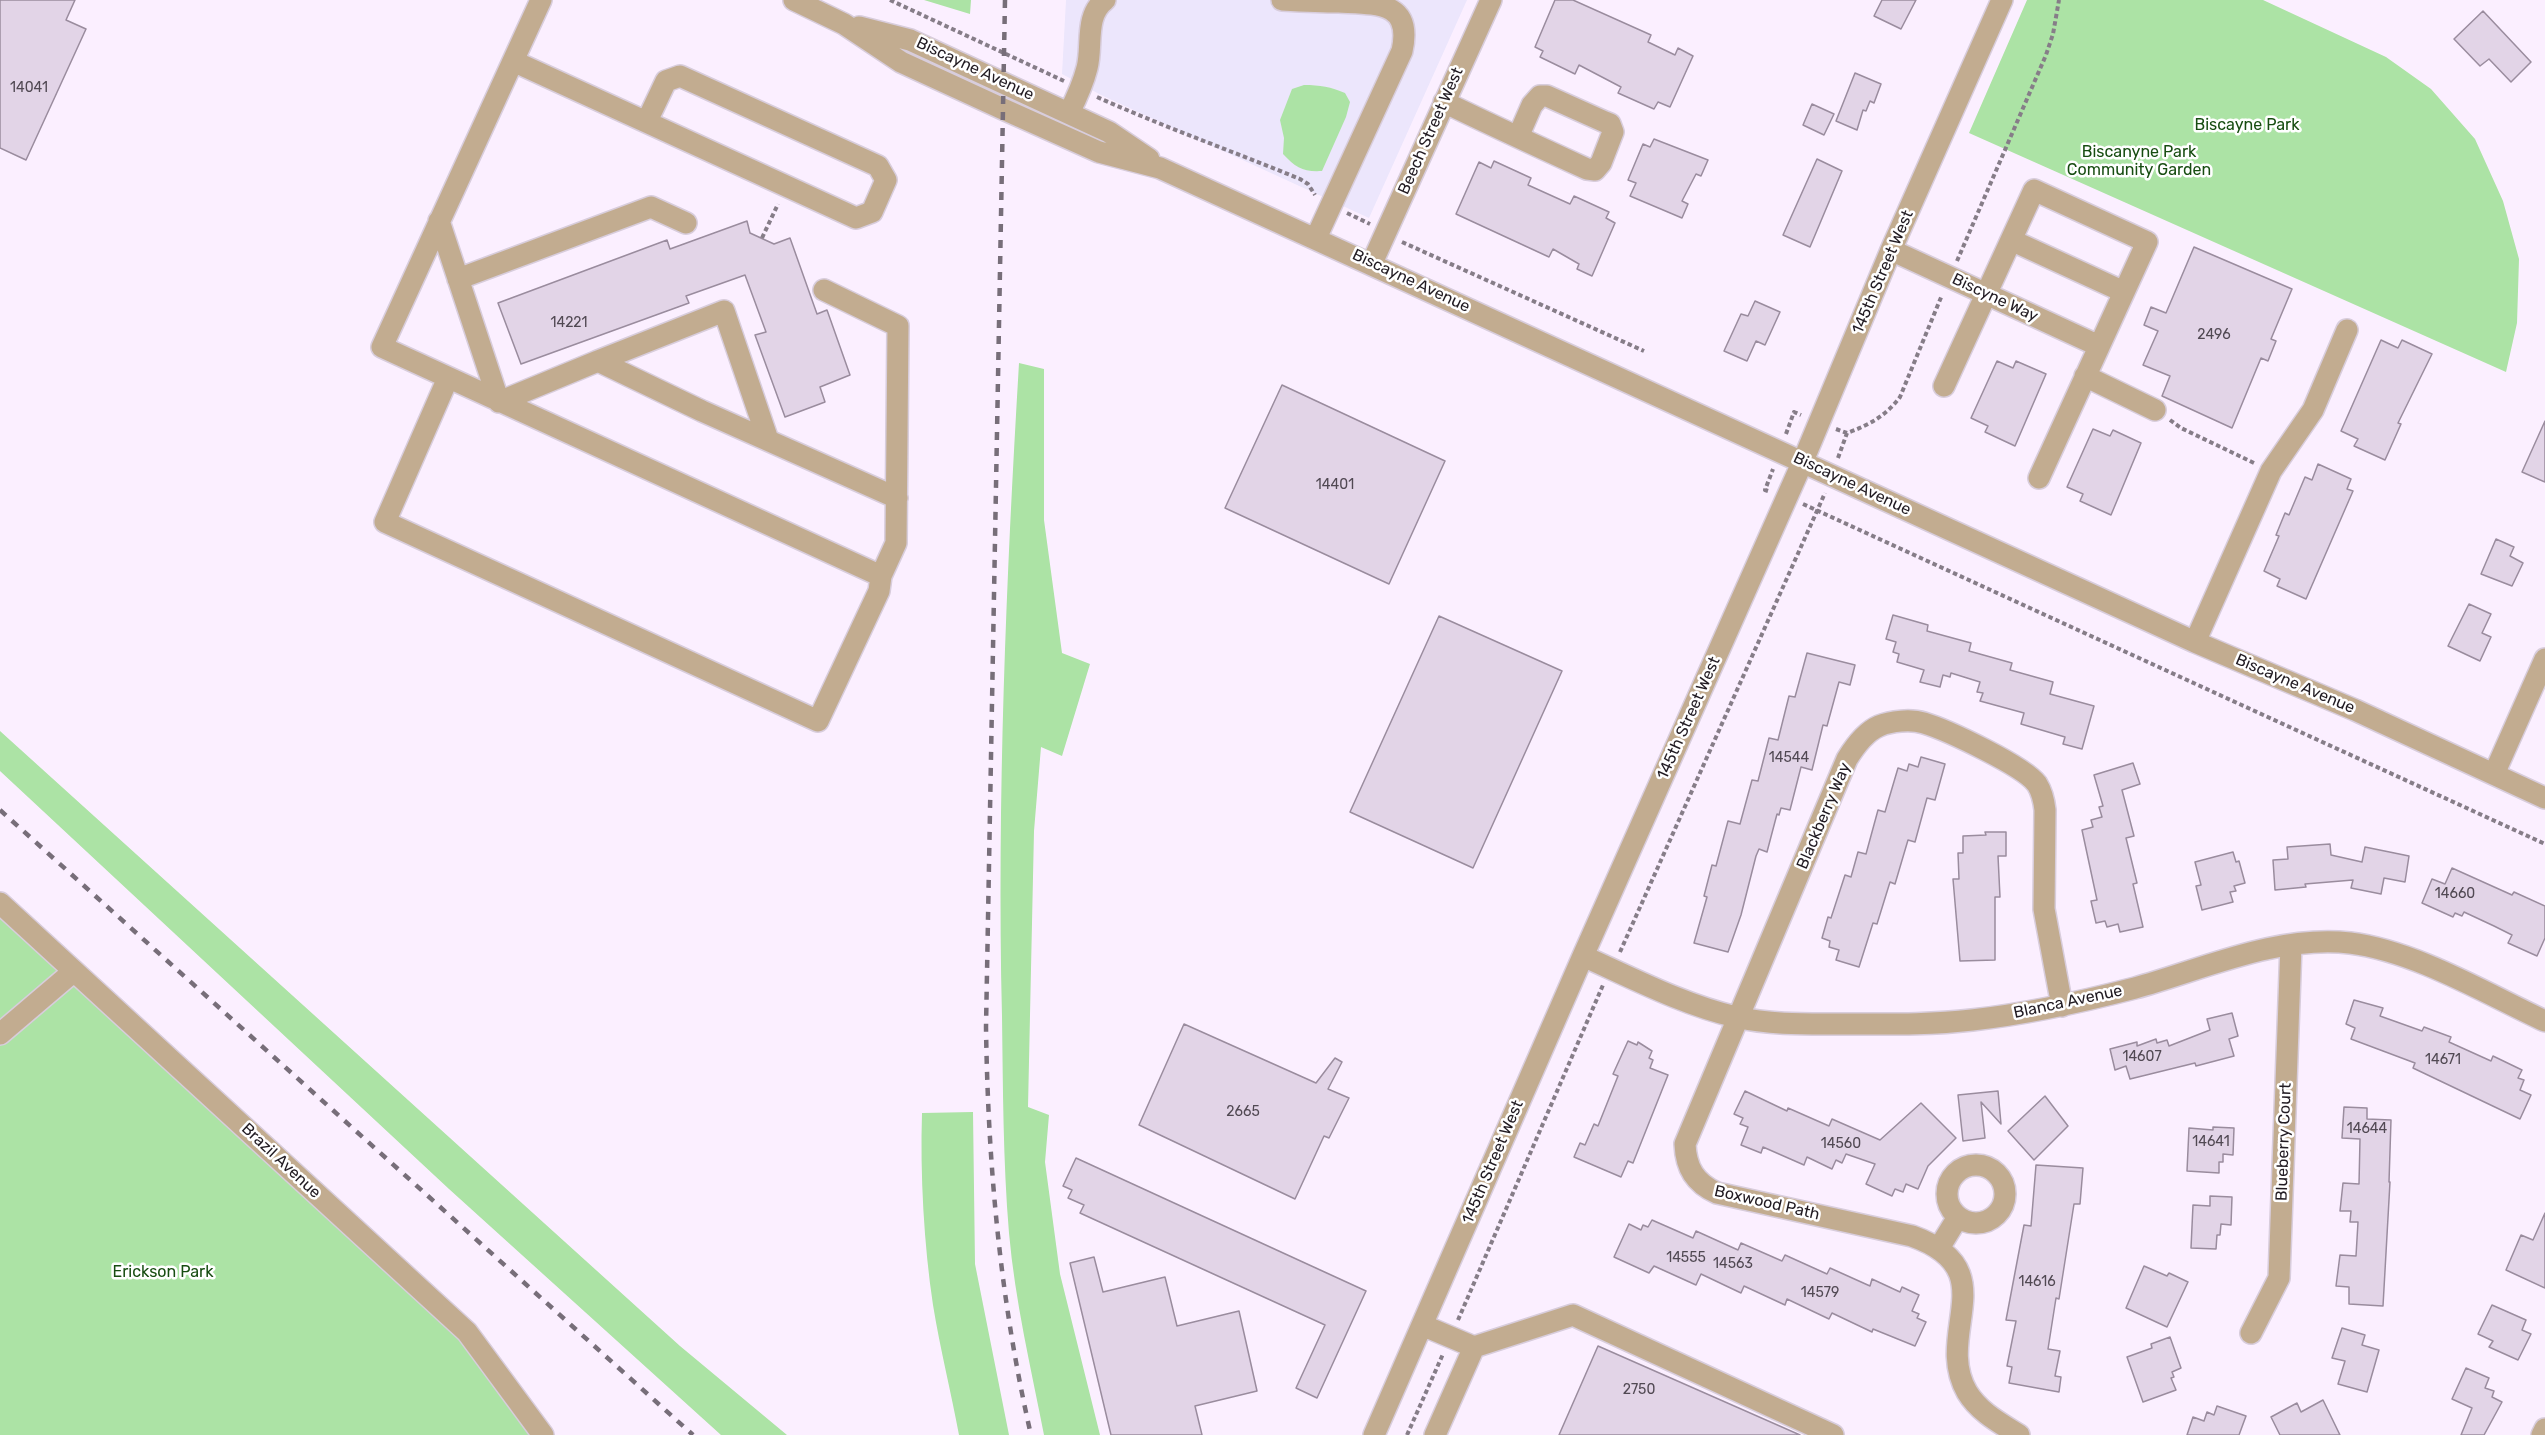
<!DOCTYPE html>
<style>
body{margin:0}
canvas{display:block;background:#fbefff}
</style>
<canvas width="2545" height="1435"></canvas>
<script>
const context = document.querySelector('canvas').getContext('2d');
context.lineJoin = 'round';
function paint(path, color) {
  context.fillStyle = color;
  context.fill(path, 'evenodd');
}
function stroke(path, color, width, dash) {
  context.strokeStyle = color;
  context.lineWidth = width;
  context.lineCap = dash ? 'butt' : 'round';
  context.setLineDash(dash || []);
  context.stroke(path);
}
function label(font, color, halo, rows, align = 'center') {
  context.font = font + ' Rubik,sans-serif';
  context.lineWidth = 5;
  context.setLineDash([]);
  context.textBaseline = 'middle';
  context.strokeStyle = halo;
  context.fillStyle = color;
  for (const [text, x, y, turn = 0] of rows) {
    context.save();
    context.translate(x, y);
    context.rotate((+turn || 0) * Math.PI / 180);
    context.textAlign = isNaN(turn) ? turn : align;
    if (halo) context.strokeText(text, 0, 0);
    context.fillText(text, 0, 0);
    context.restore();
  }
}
const education = new Path2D(`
 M1066,0h401l-98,218 -268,-123 -39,-21z`);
const green = new Path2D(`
 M924,0h47l-1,14z
 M2027,0h236l123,57 45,32 44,50 28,62 16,58 -2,64 -11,49 -537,-239z
 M1304,85c16,0 27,2 41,8l5,9 -4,15 -24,54c-19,1 -26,-3 -39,-17l1,-16 -4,-18 12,-31z
 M1019,363l25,6v151l18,133 28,11 -28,92 -21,-9 -7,84 -6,276 21,8 -4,47 15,112 40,161h-56c-13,-67 -29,-134 -35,-202 -6,-72 -6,-145 -7,-217 -5,-217 4,-436 17,-653z
 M0,731l680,615 107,89h-66l-272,-246 -449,-418z
 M0,902l474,435 68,98h-542z
 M973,1112l2,152 34,171h-50c-8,-43 -19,-87 -26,-130 -9,-60 -13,-131 -11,-192z`);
const building = new Path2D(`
 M0,0h75l-9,20 20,9 -60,131 -26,-12z
 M1555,0h18l78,35 -3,7 27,13 3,-7 15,8 -23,51 -12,-5 -4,7 -36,-16 3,-6 -42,-22 -4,9 -35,-17 3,-6 -8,-4z
 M1882,0h34l-15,29 -27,-13z
 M2483,11l48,51 -20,20 -22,-23 -9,7 -26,-27z
 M1855,73l26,11 -7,19 -4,-2 -4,10 -3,-1 -6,20 -21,-9z
 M1812,104l22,10 -10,21 -21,-10z
 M1654,139l54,21 -7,16 -5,-2 -14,27 6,3 -6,14 -52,-22 6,-13 -8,-3 15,-36 7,3z
 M1817,159l25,12 -32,76 -27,-12z
 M1494,161l37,17 -3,7 42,19 4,-8 35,16 -3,6 9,5 -23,53 -15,-7 2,-5 -26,-15 -4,8 -93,-43 23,-52 12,6z
 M747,221l3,12 24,11 16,-6 27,76 10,-4 23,65 -30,12 5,15 -40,15 -30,-82 11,-3 -21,-57 -59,21 3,7 -168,61 -23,-61 169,-63 3,9z
 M2194,247l98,42 -21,50 5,2 -8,20 -7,-3 -29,70 -70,-32 8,-20 -27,-11 15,-34 -14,-6 7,-18 15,6z
 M1755,301l25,11 -15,33 -9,-4 -9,20 -23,-10 17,-37 7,2z
 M2381,340l17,8 4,-8 30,14 -34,69 3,1 -16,36 -31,-14 4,-7 -17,-8z
 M1997,361l16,7 3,-7 30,13 -31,72 -30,-14 3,-6 -17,-8z
 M1282,385l163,76 -56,123 -164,-76z
 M2545,421v61l-23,-10z
 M2093,429l17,7 3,-6 28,13 -30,72 -31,-14 3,-7 -16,-7z
 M2318,464l33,15 -4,10 6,2 -47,108 -29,-13 3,-7 -16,-8 15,-35 -3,-1 9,-22 4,2 16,-38 7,3z
 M2496,539l18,8 -4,9 13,7 -11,23 -31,-12z
 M2469,604l22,10 -9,19 9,4 -11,24 -32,-15z
 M1893,615l35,10 -1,6 44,12 -2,8 43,12 -2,7 43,12 -3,12 44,12 -12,43 -19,-5 2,-7 -44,-13 3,-11 -44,-12 3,-8 -6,-1 3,-10 -29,-9 -1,4 -7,-2 -3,12 -20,-5 4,-12 -27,-8 2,-8 -6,-2 3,-10 -10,-3z
 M1439,616l123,55 -89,197 -123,-56z
 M1807,653l48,12 -5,20 -11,-3 -12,44 -4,-1 -11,45 -11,-3 -11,43 -9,-2 -2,7 -2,-1 -10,38 -8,-3 -3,7 -15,59 -13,37 -34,-9 13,-46 -3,-1 8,-31 4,1 12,-45 12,3 12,-44 6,1 11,-43 9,2 11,-44 6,1z
 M1921,757l24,7 -10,36 -8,-2 -12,44 -7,-2 -13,44 -5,-2 -13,42 -4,-1 -14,44 -23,-7 3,-10 -10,-3 1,-6 -8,-3 6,-21 3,1 14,-43 6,2 7,-25 8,2 12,-44 7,2 13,-44 9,3 2,-7 9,3z
 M2133,763l7,21 -18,6 12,46 -8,2 11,45 -4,1 10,43 -23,5 -2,-8 -11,3 -2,-6 -9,2 -5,-22 6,-1 -15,-70 11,-3 -2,-7 11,-3 -3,-10 4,-1 -9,-31z
 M1985,832h21v24h-8l2,41h-5v63l-35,1 -7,-82h6l-1,-26h5v-17l23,-1z
 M2330,844l1,11 31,7 3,-15 44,9 -4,26 -21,-4 -3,16 -30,-6 2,-8 -48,4 1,3 -31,3 -2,-30 15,-1 -1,-12z
 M2233,852l3,10 3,-1 6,22 -11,3 2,5 -6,1 3,10 -31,8 -6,-24 5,-1 -6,-23z
 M2452,868l60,27 2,-3 31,14v32l-8,18 -29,-13 4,-8 -18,-9 -30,-14 -2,4 -7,-3 -2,4 -31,-14 10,-24 13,5z
 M2354,1000l29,8 -3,8 42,15 2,-4 8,3 19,7 -2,5 42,19 2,-5 29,14 -4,8 6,2 -4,10 11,5 -11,24 -107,-51 2,-5 -64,-24 4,-11 -9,-4z
 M2232,1013l6,23 -9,3 5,17 -38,10 -1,-3 -65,16 -4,-13 -11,4 -5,-21 27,-7v4l19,-7 1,4 10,-3 2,6 41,-16 -3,-11z
 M1184,1024l132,59 19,-25 7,4 -14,27 21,9 -20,40 -5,-2 -29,63 -156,-74z
 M1628,1041l9,4 1,-3 14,9 -3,7 4,2 -3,8 18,7 -35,88 -5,-2 -7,16 -47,-20 6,-14 5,2 9,-21 4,2 20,-50 -5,-2z
 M1745,1091l42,20 1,-3 41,18 3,-7 48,21 41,-37 35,35 -28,28 -10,23 -12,-5 -3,8 -8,-3 -3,7 -26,-12 9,-20 -29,-10 -4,9 -6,-3 -4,9 -25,-12 -3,8 -41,-18 -2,6 -20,-8 7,-18 -8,-3 3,-6 -9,-4z
 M1998,1091l3,33 -20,-22 4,36 -22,3 -5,-46z
 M2045,1096l23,30 -34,34 -26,-29z
 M2344,1107l23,1v11l24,1 -2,62h1l-7,124 -34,-2v-17l-13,-1 4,-31 16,1 2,-34h-8l1,-11h-11l3,-28 16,1 1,-45 -18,-1z
 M2213,1127l21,1 -1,27 -10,-1v8h-4v11l-32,-2 2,-43 24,2z
 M1076,1158l290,133 -49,107 -21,-10 29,-63 -245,-112 4,-8 -16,-7 4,-8 -9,-4z
 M2036,1165l47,3 -3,36h-6l-15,95 -3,-1 -8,51 12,2 -5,25 6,1 -2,15 -50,-9 3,-16 -5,-1 9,-45 -10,-1 18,-95 7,1z
 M2210,1196l22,1 -1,28 -10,-1 -1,11h-3l-1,14 -25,-1 2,-43 17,1z
 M2545,1213v75l-39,-18 15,-35 12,5z
 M1652,1220l41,18 3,-7 42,19 3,-7 41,18 3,-6 42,19 3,-6 40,18 2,-7 28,13 2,-5 17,8 -7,16 7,3 -2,4 9,4 -11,24 -42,-17 -1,3 -40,-19 -3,6 -42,-20 -2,6 -41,-19 -3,7 -40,-19 -5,11 -42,-19 -5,7 -35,-16 15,-33 12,6 2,-5 5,2z
 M1094,1257l9,35 62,-15 12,49 62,-15 18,80 -62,15 7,29h-91l-41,-172z
 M2144,1266l23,10 2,-3 19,9 -21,45 -41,-19z
 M2492,1305l34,15 -4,10 9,4 -13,26 -29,-13 4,-6 -15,-7z
 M2342,1328l23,7 -3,10 17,5 -12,42 -29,-8 7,-23 -13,-3z
 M2170,1337l11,31 -9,4 2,5 -3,1 5,12 -33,12 -16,-45 25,-9 -1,-4z
 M1598,1346l202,89h-241z
 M2466,1368l23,10 -4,10 9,3 -2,6 10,5 -18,33h-23l11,-27 -20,-9z
 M2323,1400l17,35h-60l-9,-18 26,-14 4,9z
 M2217,1406l29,10 -7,19h-52l6,-18 11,4 3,-9 7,3z`);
const path = new Path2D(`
 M890,0l174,81
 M1097,97c67,30 135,54 203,82l8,5 7,11
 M1347,213l23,11
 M762,238l16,-34
 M1402,242l242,109
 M1957,261l89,-206 7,-21 6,-34
 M2170,420l11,8 73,35
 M1836,429l11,4c22,-8 39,-17 53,-36l42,-102
 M1786,434l8,-22 7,3
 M1838,458l9,-25
 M1768,491l-3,-1 8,-21
 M1803,504l742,340
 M1620,952l205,-459
 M1458,1320l145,-335
 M1407,1435l36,-81`);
const minor = new Path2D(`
 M541,0l-159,347 499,229 15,-33 2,-217 -74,-36
 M794,0l50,24 57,38 102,47 96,43 61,16 1035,474 160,68 190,88
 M1282,0c19,1 38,2 57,2 37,2 74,-1 63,49l-86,187
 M859,27l51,13 199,92 40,27
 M513,61l343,157 16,-6 14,-32 -8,-14 -198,-90 -14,5 -19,40
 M1444,102c47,23 95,45 143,67l8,1 6,-7 12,-31 -3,-8 -5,-2 -58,-26h-7l-8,9 -14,32
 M1069,113c7,-14 14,-29 18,-45 6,-22 -3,-52 18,-68
 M439,221l60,181 99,-41 104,50 195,87
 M2011,240l113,52
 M1891,250l208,96
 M1372,263l119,-263
 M458,279l193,-72 35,16
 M598,361l126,-50 44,129
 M2085,376l70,34
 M448,378l-63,144 433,199 61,-130 2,-15
 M1944,386l90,-196 113,52 -108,236
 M2195,642l76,-171 42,-61 34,-80
 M2494,774l51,-115
 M0,903l467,429 76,103
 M1583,956c49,22 101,49 153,61 35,8 71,7 106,7 43,0 87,1 130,-4 55,-6 109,-18 163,-32 69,-19 141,-53 215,-45 65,8 135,50 195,78
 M0,1034l74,-63
 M1947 1194a29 29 0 1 1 58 0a29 29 0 1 1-58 0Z
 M1939,1248l19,-31
 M1422,1325l52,22 -39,88
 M2251,1333l28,-55 12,-333
 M1474,1347l99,-32 260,120
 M1374,1435l209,-479 220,-495 88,-211 111,-250
 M2019,1435c-19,-12 -40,-23 -52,-43 -34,-59 40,-122 -55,-156l-195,-43c-22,-10 -31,-25 -32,-49l162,-385c8,-13 18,-27 32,-33 12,-5 32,-7 45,-3 23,7 100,43 113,61 5,8 7,17 8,26l-1,99 18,97
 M2542,1435l3,-6`);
const rail = new Path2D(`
 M1005,0l-19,1027c2,138 14,273 45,408
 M0,810l693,625`);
const numberNames = [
 ["14041",29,88],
 ["14221",569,323],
 ["2496",2214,335],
 ["14401",1335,485],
 ["14544",1789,758],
 ["14660",2455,894],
 ["14607",2142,1057],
 ["14671",2443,1060],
 ["2665",1243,1112],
 ["14644",2367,1129],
 ["14641",2211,1142],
 ["14560",1841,1144],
 ["14555",1686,1258],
 ["14563",1733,1264],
 ["14616",2037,1282],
 ["14579",1820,1293],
 ["2750",1639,1390]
];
const streetNames = [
 ["Biscayne Avenue",975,69,25],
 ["Beech Street West",1431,131,-66],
 ["145th Street West",1883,272,-67],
 ["Biscayne Avenue",1411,281,25],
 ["Biscyne Way",1995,298,25],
 ["Biscayne Avenue",1852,484,25],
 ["Biscayne Avenue",2295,684,23],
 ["145th Street West",1689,718,-66],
 ["Blackberry Way",1824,816,-67],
 ["Blanca Avenue",2068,1002,-12],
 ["Blueberry Court",2284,1142,-88],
 ["Brazil Avenue",281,1161,43],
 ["145th Street West",1493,1162,-67],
 ["Boxwood Path",1767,1203,13]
];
const parkNames = [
 ["Biscayne Park",2247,125],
 ["Biscanyne Park",2139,152],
 ["Community Garden",2139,170],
 ["Erickson Park",163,1272]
];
paint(education, '#ece6fc');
paint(green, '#ace3a5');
paint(building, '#e2d4e7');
stroke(building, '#9a8c9e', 1.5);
stroke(minor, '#d8cddc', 24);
stroke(path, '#867d88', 4, [4.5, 3]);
stroke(minor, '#c2ac90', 21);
stroke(rail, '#776e79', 4.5, [8, 8]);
label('14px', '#514953', null, numberNames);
label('16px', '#211b22', '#fff', streetNames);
label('16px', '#174d11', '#fff', parkNames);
</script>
